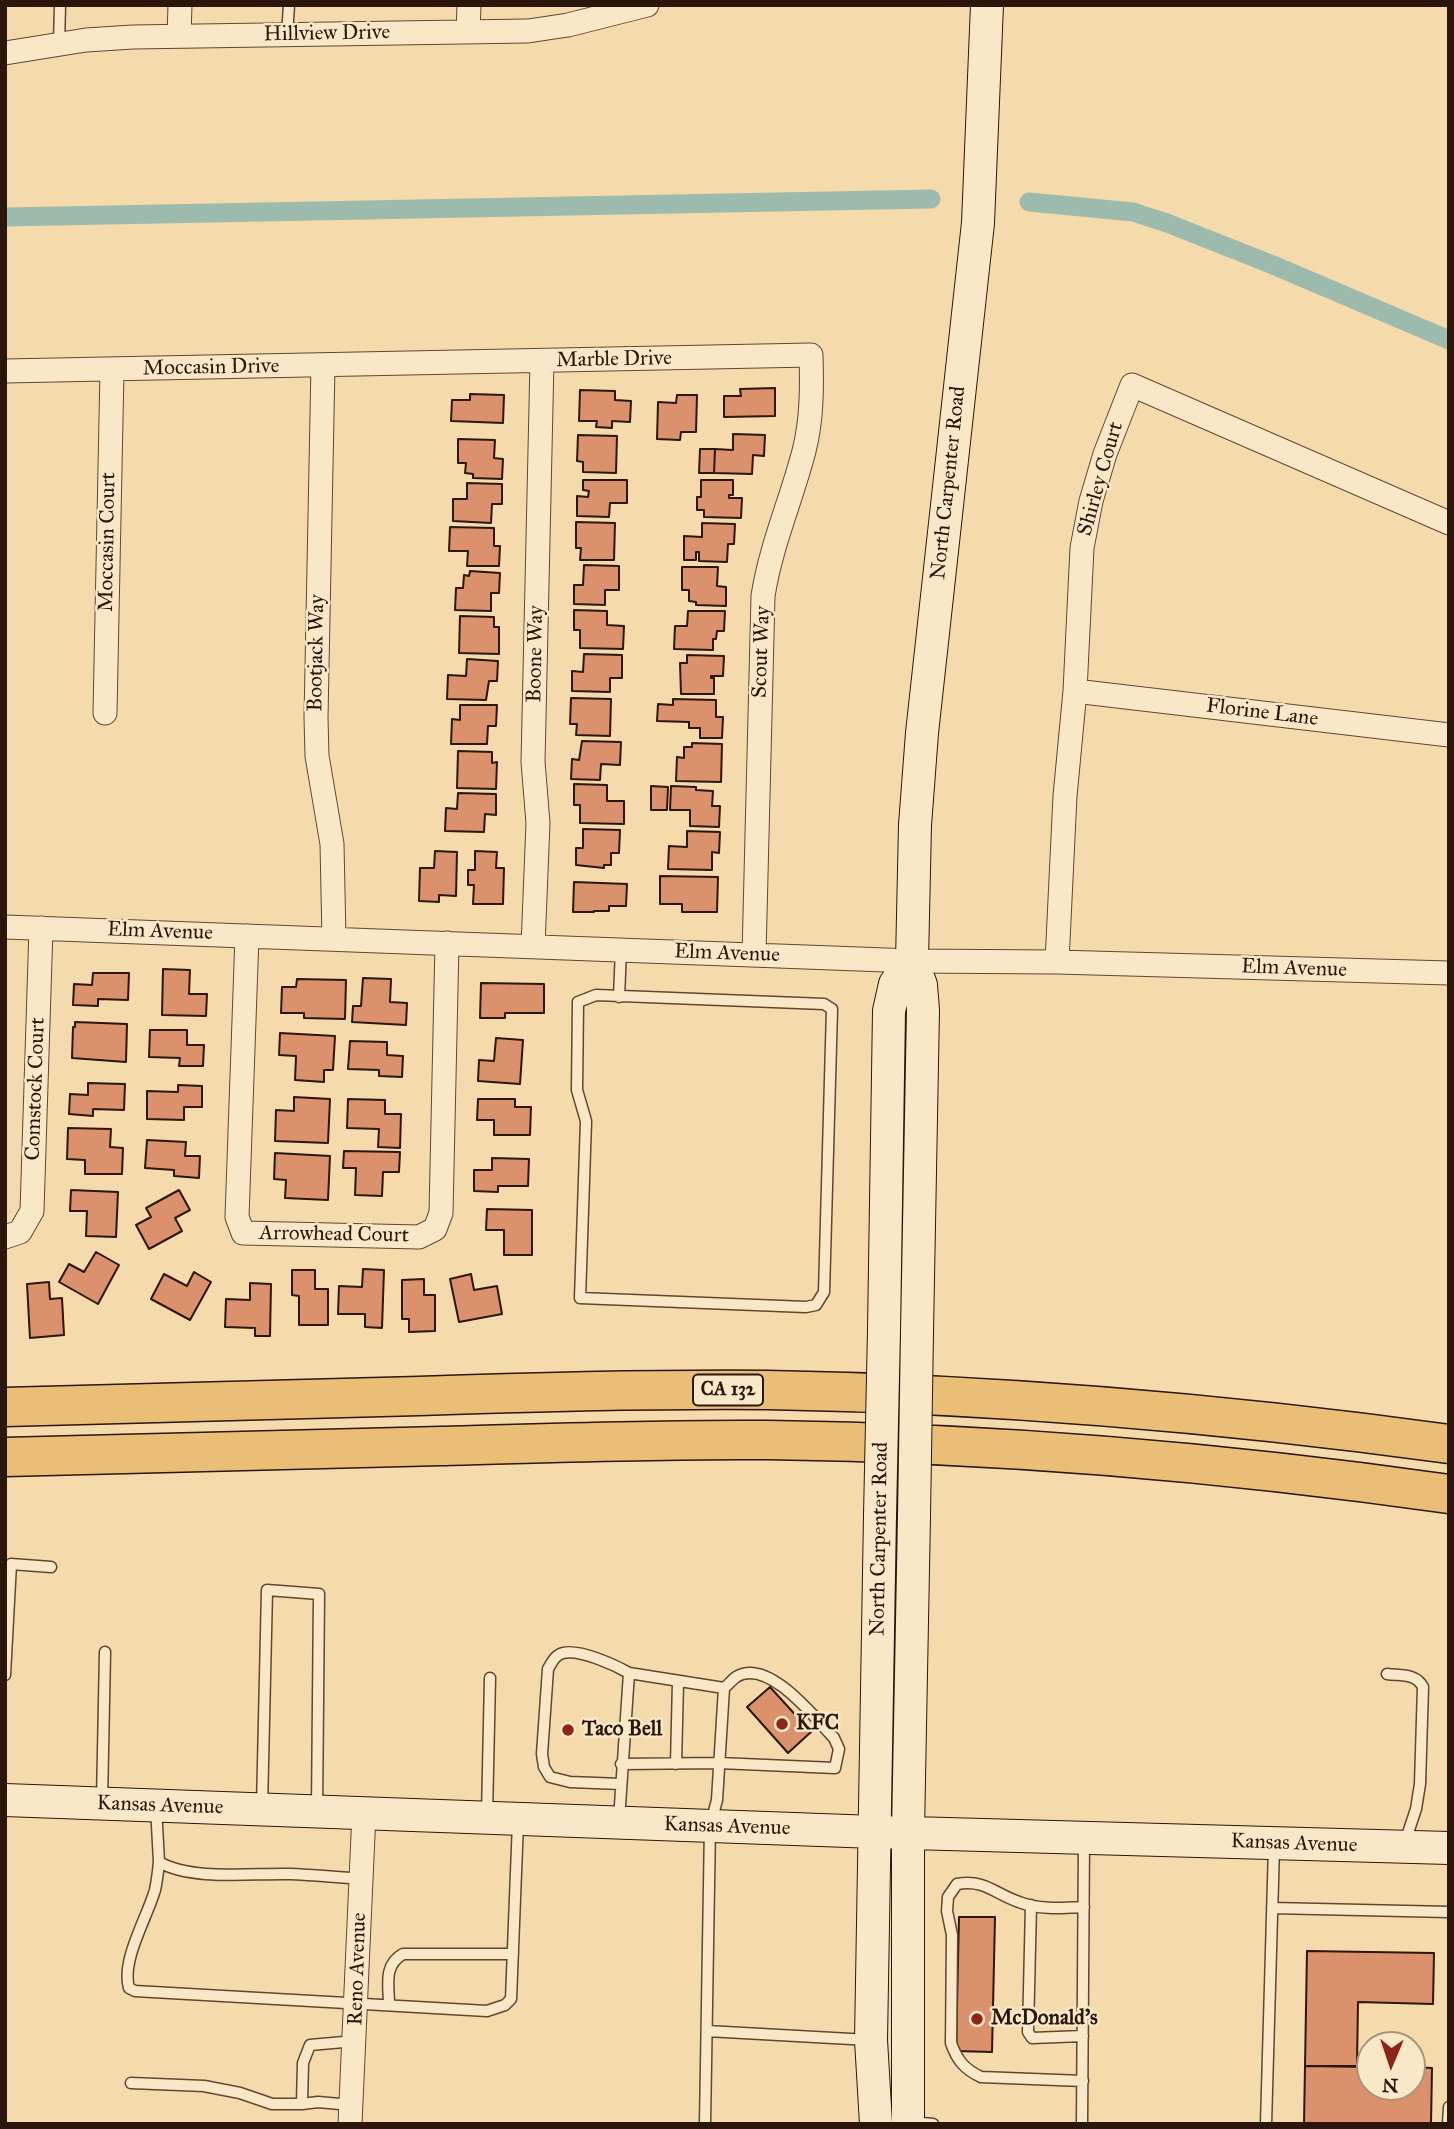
<!DOCTYPE html>
<style>
body{margin:0}
#map{position:relative;width:1454px;height:2129px;overflow:hidden;background:#f5dbab;font-family:"IM FELL Great Primer",serif}
canvas{display:block}
.frame{position:absolute;inset:0;border:7px solid #2b160b;pointer-events:none}
.north{position:absolute;left:1356px;top:2031px;width:70px;height:70px;box-sizing:border-box;background:#f8e8c8;border:2px solid #a6947c;border-radius:50%;rotate:182deg;font-size:19px;font-weight:700;line-height:28px;text-align:center;color:#2b160b}
.north::after{content:'';display:block;margin:auto;width:24px;height:32px;background:#8f2418;clip-path:polygon(50% 0,100% 100%,50% 72%,0 100%)}
</style>
<div id="map">
<canvas width="1454" height="2129"></canvas>
<div class="frame"></div>
<div class="north">N</div>
</div>
<script>
const context = document.querySelector('canvas').getContext('2d');
context.lineJoin = 'round';
function stroke(path, color, width, dash) {
  context.strokeStyle = color;
  context.lineWidth = width;
  context.lineCap = dash ? 'butt' : 'round';
  context.setLineDash(dash || []);
  context.stroke(path);
}
function paint(path, color) {
  context.fillStyle = color;
  context.fill(path, 'evenodd');
}
function label(font, color, halo, rows, align = 'center') {
  context.font = font + ' "IM FELL Great Primer",serif';
  context.lineWidth = 5;
  context.setLineDash([]);
  context.textBaseline = 'middle';
  context.strokeStyle = halo;
  context.fillStyle = color;
  for (const [text, x, y, turn = 0] of rows) {
    context.save();
    context.translate(x, y);
    context.rotate((+turn || 0) * Math.PI / 180);
    context.textAlign = isNaN(turn) ? turn : align;
    if (halo) context.strokeText(text, 0, 0);
    context.fillText(text, 0, 0);
    context.restore();
  }
}
const canal = new Path2D(`
 M1029,202l104,10 34,11 106,42 176,75
 M5,217l926,-18`);
const building = new Path2D(`
 M775,388v28l-51,1v-21h17l-1,-7z
 M580,390l35,1v9l16,1 -1,21 -18,-1v7l-16,-1 1,-6h-18z
 M470,394l34,1 -1,28 -52,-2 1,-21h18z
 M677,395h20l-1,37h-15l-1,8 -23,-1 1,-37 18,1z
 M733,434l32,1 -1,21 -11,-1 -1,19 -38,-1 1,-24 18,1z
 M578,435l39,1 -1,37 -33,-1v-10l-6,-1z
 M458,439l37,1 -1,18 9,1 -1,20 -29,-1v-4l-8,-1 1,-10h-8z
 M700,449h15l-1,24h-15z
 M583,480h44v23h-17l-1,14 -32,-1v-20l11,1 1,-6 -6,-1z
 M701,480h32v15h-4v3h13l-1,20 -37,-1v-7h-7v-13h4z
 M467,483l35,1v20h-10l-1,19 -38,-2v-22h14z
 M576,522l39,1 -1,37h-34l1,-12h-5z
 M702,523l33,1 -1,20h-6l-1,18 -28,-1v-9h-3v8h-12v-24l18,1z
 M450,527l44,1v18h6l-1,20h-32l1,-15h-19z
 M584,565l35,1v24h-14v15l-31,-1v-19h9z
 M682,567h36l-1,19 9,1v19l-30,-1v-3l-7,-1v-11h-7z
 M470,571l30,2 -1,20h-8v18l-36,-1 1,-22h7l1,-13 5,1z
 M574,610l33,1v14l17,1 -1,23 -43,-1v-18h-6z
 M688,611h37l-1,20h-7l-1,8h-3v11l-39,-1 1,-23h12z
 M460,616l34,1v10h5v27l-40,-1z
 M584,654l38,1v23h-12v14l-38,-1v-20l11,1z
 M687,655l37,1 -1,20h-12v2h3v16h-33l-1,-31h7z
 M467,659l31,2 -1,20h-8l-3,19 -39,-1 1,-24 18,1z
 M571,698l40,1 -1,37 -34,-1 1,-11h-7z
 M673,699l43,1v17h7l-1,21h-22v-10h-11v-6l-32,-1 1,-17 15,1z
 M460,705h37l-1,21h-8l-1,18h-36l1,-25 8,1z
 M582,741l39,1 -1,23 -19,-1 -1,16 -29,-1 1,-20 7,1z
 M692,743l30,1 -1,38 -45,-1 1,-24 7,1v-11h8z
 M458,751l34,1v11l5,-1 -1,27 -39,-1z
 M574,784l33,1v16h17v23l-44,-1v-18h-6z
 M651,786l17,1 -1,23h-16z
 M671,786l25,1v3l17,1 -1,15h8l-1,21 -29,-1v-16h-20z
 M458,793l38,1v21l-11,-1 -1,18 -39,-1 1,-23 11,1z
 M583,829l37,1 -1,23h-8v12h-7v3l-28,-3v-17h7z
 M687,831l33,1 -1,21 -7,-1v18l-44,-1 1,-23 18,1z
 M435,851l22,1 -1,44 -17,-1v7l-20,-1 1,-33h14z
 M475,851l22,1 -1,16h8l-1,36h-30l1,-19h-6v-15h7z
 M660,876l58,1 -1,35h-35v-8h-22z
 M574,882l53,2 -1,22h-17v5h-15v1h-21z
 M163,969l27,1 -1,24h18l-1,22 -44,-1z
 M93,973h36l-1,27 -30,-1v7l-25,-1 1,-21 18,1z
 M363,978l28,1 -1,23 17,1 -1,22 -54,-3 1,-16h8z
 M297,979l49,1 -1,39 -41,-1v-5h-23l1,-26h14z
 M481,983l63,1v29h-39v5h-25z
 M75,1022l52,2 -1,38 -54,-4 1,-31h2z
 M150,1030h37v15h17l-1,21h-24l1,-8 -31,-1z
 M280,1033l55,3 -2,34h-9v12l-29,-2 1,-24 -17,-1z
 M496,1038l27,2 -3,44 -42,-3 1,-21 15,1z
 M350,1041l37,1v13l16,1 -1,21 -23,-1v-6l-31,-1z
 M88,1083l37,1 -1,26 -31,-1v7l-24,-2 1,-20 18,1z
 M178,1085l24,1v21h-18v13l-37,-1v-28l31,1z
 M294,1097l36,2 -2,44 -53,-2 1,-31 18,1z
 M348,1099l37,1v14h16l-1,34 -22,-1 1,-18 -32,-1z
 M478,1099h37v8h16l-1,28h-36v-15h-17z
 M68,1128l43,1 -1,18 13,1 -1,26h-37v-14l-18,-1z
 M147,1140l39,2 -1,14h15l-1,22 -25,-2v-6l-29,-2z
 M344,1151l56,1 -1,20h-16l-1,24 -27,-1 1,-27h-13z
 M275,1153l55,3 -2,44 -43,-2 1,-18 -12,-1z
 M492,1158l37,1 -1,27h-30v6l-24,-1v-21h18z
 M71,1190l47,2 -2,45 -30,-1 1,-25h-17z
 M179,1190l11,20 -15,8 7,13 -33,18 -13,-24 15,-8 -5,-9z
 M487,1209l45,1v45h-28v-25h-18z
 M96,1252l23,13 -21,39 -39,-22 10,-18 15,8z
 M363,1269l21,1 -2,58 -17,-1v-13h-27l1,-28 23,1z
 M292,1270h23v19h13v36h-29v-29l-7,-1z
 M194,1272l17,10 -21,38 -39,-21 13,-25 23,12z
 M471,1274l3,16 23,-4 5,28 -43,8 -9,-43z
 M424,1279v16h11v36l-26,1v-13h-7v-39z
 M49,1282l1,17 12,-1 2,37 -34,3 -3,-54z
 M250,1283l21,1 -1,52h-15v-8l-30,-1 1,-28 24,1z
 M770,1687l41,45 -23,21 -41,-46z
 M959,1917h36l-3,135 -36,-1z
 M1307,1951l127,2 -1,51 -75,-2 -1,64h-52z
 M1305,2066l65,1v20h42v-20l20,1 -1,56h-127z`);
const lane = new Path2D(`
 M287,35l2,-30
 M59,44l1,-39
 M596,995l228,9 8,5 -8,283 -8,13 -10,2 -226,-9 6,-177 -9,-31 1,-88z
 M619,997l2,-48
 M1387,1674c13,2 29,-1 36,13l-3,97 -4,25 -12,36
 M5,1675l6,-111 40,3
 M621,1764l98,-1 116,5 4,-19 -5,-11c-19,-20 -66,-81 -98,-61 -4,3 -8,8 -12,11
 M676,1764l2,-82
 M621,1784l-51,-2 -20,-5 -6,-10 -2,-13 6,-85c4,-7 7,-14 15,-16 17,-4 52,12 66,20
 M102,1801l3,-149
 M156,1807l3,55c33,19 93,11 131,12 24,1 48,3 71,5
 M262,1807l5,-217 52,4 -2,215
 M487,1815l3,-137
 M619,1820l10,-147 95,15 -7,112 -7,26 -5,298
 M159,1862c-1,10 -2,19 -4,28 -8,28 -34,70 -26,98l6,3 352,20 18,-6 6,-6 7,-177
 M1031,1905l-3,127 4,6 51,-2
 M1272,1908l177,4
 M389,2005c0,-19 -6,-40 14,-51h110
 M707,2031l162,9
 M1083,2081l-102,-4c-17,-8 -24,-17 -30,-34l1,-108 -5,-24 1,-14 9,-13c28,-5 38,10 62,18 20,8 44,6 65,5
 M131,2083l73,3 36,7 32,11h30
 M351,2105l-33,-3 -16,2 1,-41 7,-18 45,-4
 M911,2122l22,2
 M1082,2124l2,-284
 M1266,2124l8,-277
 M1448,2124l1,-17`);
const street = new Path2D(`
 M468,32l1,-27
 M179,36l1,-31
 M5,53l81,-13 47,-3 395,-6 40,-6 79,-20
 M323,365l-7,353 1,38 15,88 2,95
 M5,371l806,-16c1,32 1,65 -7,96 -13,50 -33,94 -41,145l-9,359
 M1075,691l374,44
 M105,713l7,-343
 M5,927l907,34 145,1 392,11
 M247,936l-10,281 6,16 176,4 16,-8 6,-16 6,-270
 M533,946l5,-123 -5,-61 9,-401
 M1057,962l8,-166 10,-105 7,-143 9,-47 14,-47 27,-69 317,138
 M5,1237l15,-5 12,-21 9,-283
 M350,2124l14,-311`);
const secondary = new Path2D(`
 M884,1330l5,-319 6,-27 17,-23
 M917,1332l6,-322 -2,-25 -9,-24 3,-136 7,-92 56,-510 9,-218
 M5,1800l870,32 574,16
 M876,2124l-5,-84 9,-525
 M908,2124v-292l6,-316`);
const highway = new Path2D(`
 M5,1407c138,-4 276,-7 414,-11 117,-4 233,-7 349,-6 228,4 455,23 681,54
 M5,1457c146,-4 291,-8 436,-11 109,-3 218,-7 327,-6 228,3 455,22 681,54`);
const secondaryBridge = new Path2D(`
 M880,1515l4,-185
 M914,1516l3,-184`);
const markers = [
 [782,1724,7,"#8f2418"],
 [568,1730,7,"#8f2418"],
 [977,2019,7,"#8f2418"]
];
const shields = [
 [728,1390,70]
];
const shieldNames = [
 ["CA 132",728,1390]
];
const streetNames = [
 ["Hillview Drive",327,34,-1],
 ["Marble Drive",614,360,-1],
 ["Moccasin Drive",211,368,-1],
 ["Shirley Court",1101,479,-74],
 ["North Carpenter Road",949,483,-84],
 ["Moccasin Court",108,542,-89],
 ["Scout Way",762,652,-88],
 ["Bootjack Way",317,653,-89],
 ["Boone Way",536,654,-89],
 ["Florine Lane",1262,713,7],
 ["Elm Avenue",160,932,2],
 ["Elm Avenue",727,954,2],
 ["Elm Avenue",1294,969,2],
 ["Comstock Court",36,1089,-88],
 ["Arrowhead Court",334,1235,1],
 ["North Carpenter Road",880,1539,-89],
 ["Kansas Avenue",160,1806,2],
 ["Kansas Avenue",727,1827,2],
 ["Kansas Avenue",1294,1844,2],
 ["Reno Avenue",358,1969,-88]
];
const poiNames = [
 ["KFC",796,1724],
 ["Taco Bell",582,1730],
 ["McDonald's",991,2019]
];
stroke(canal, '#9cbbac', 19);
paint(building, '#db916c');
stroke(building, '#2b160b', 2);
stroke(lane, '#5e4733', 13);
stroke(street, '#5e4733', 25);
stroke(secondary, '#2b160b', 34);
stroke(highway, '#2b160b', 41);
stroke(lane, '#f8e8c8', 10);
stroke(street, '#f8e8c8', 23);
stroke(secondary, '#f8e8c8', 32);
stroke(highway, '#eabe76', 38);
stroke(secondaryBridge, '#2b160b', 34, []);
stroke(secondaryBridge, '#f8e8c8', 32);
for (const [x, y, r, color] of markers) {
  const dot = new Path2D();
  dot.arc(x, y, r, 0, 2 * Math.PI);
  context.fillStyle = color;
  context.fill(dot);
  stroke(dot, '#f8e8c8', 2.5);
}
for (const [x, y, w] of shields) {
  const box = new Path2D();
  box.roundRect(x - w / 2, y - 15.5, w, 31, 5);
  context.fillStyle = '#f8e8c8';
  context.fill(box);
  stroke(box, '#2b160b', 2);
}
label('bold 19px', '#2b160b', null, shieldNames);
label('21px', '#2b160b', '#f8e8c8', streetNames);
label('bold 21px', '#2b160b', '#f8e8c8', poiNames, 'left');
</script>
